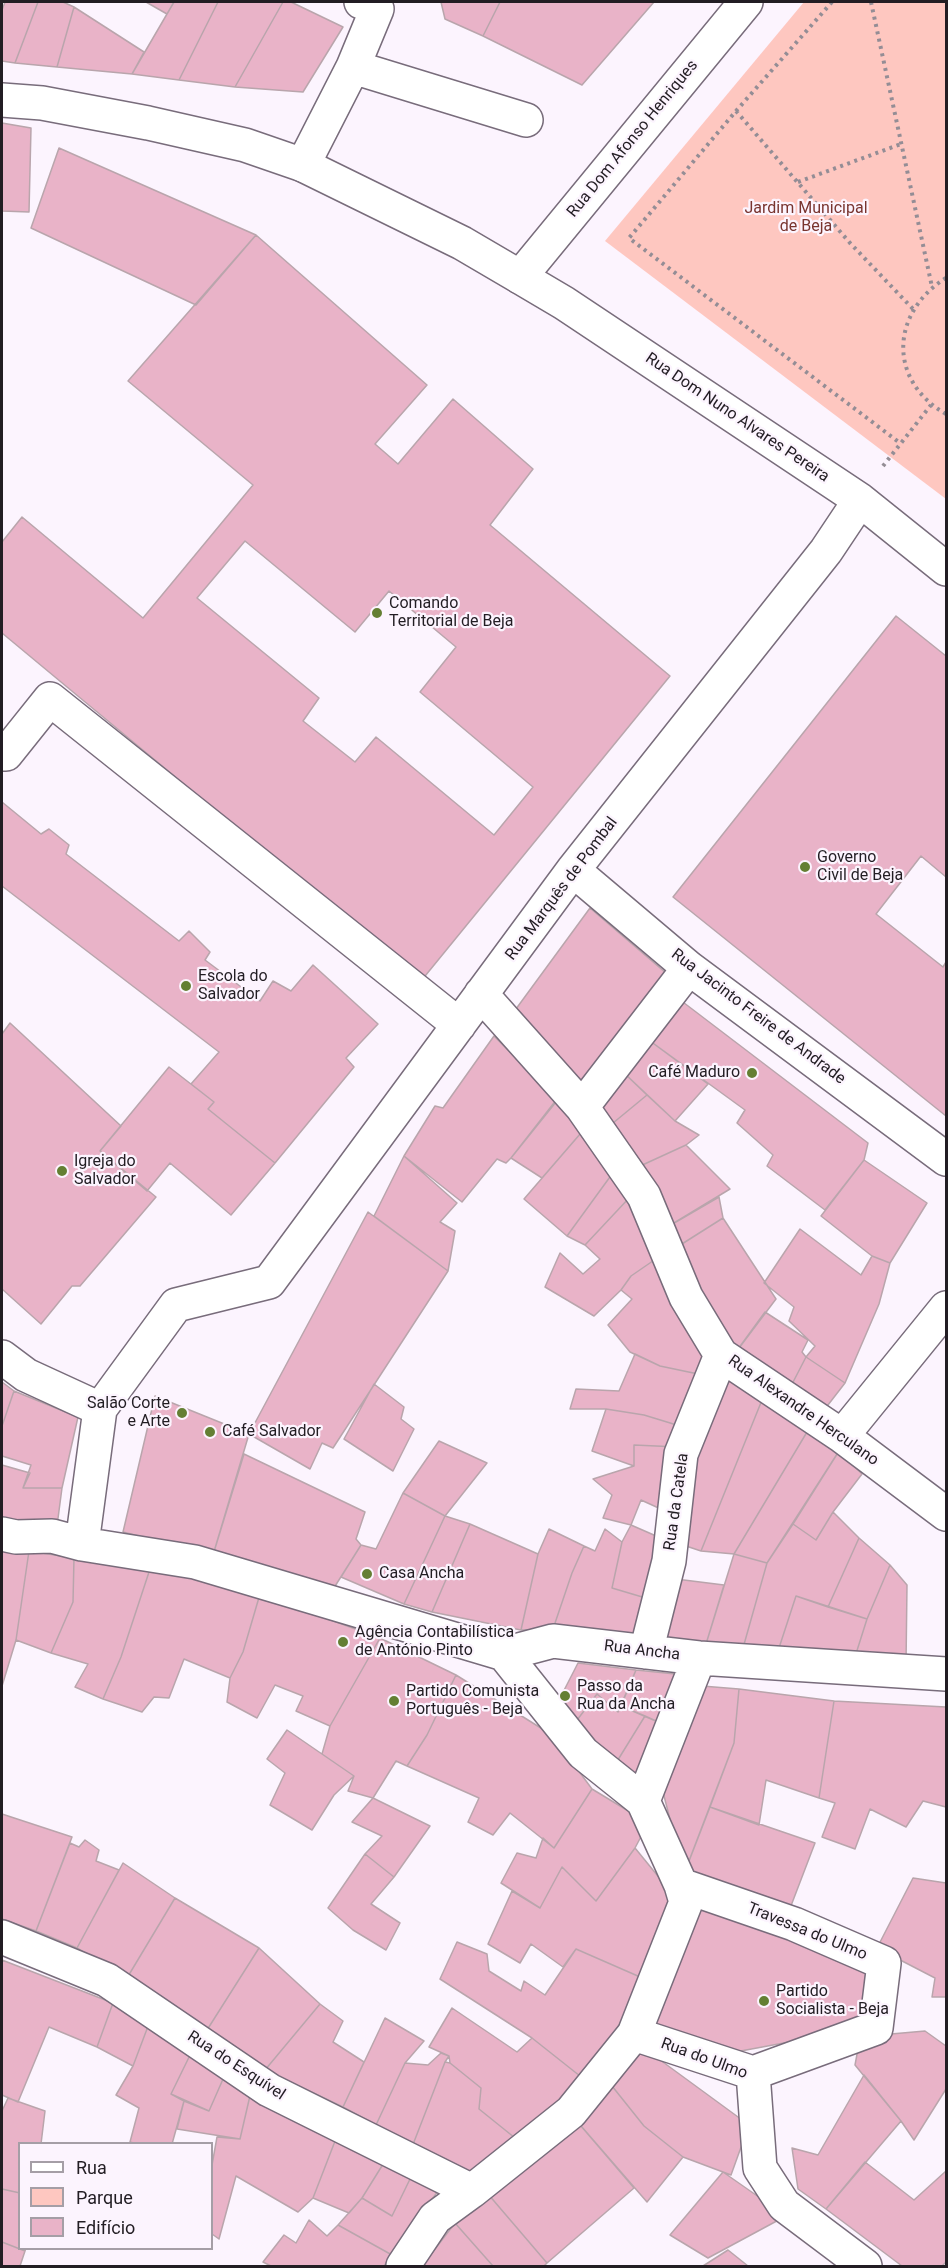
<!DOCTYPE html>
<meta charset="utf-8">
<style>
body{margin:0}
#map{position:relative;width:948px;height:2268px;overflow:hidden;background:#fcf4fe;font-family:Roboto,sans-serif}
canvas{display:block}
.frame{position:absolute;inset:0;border:3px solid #221d23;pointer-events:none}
.legend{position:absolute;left:18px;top:2142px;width:195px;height:108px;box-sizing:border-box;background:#fcf4fe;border:2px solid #a59ea6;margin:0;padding:8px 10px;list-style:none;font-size:18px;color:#221d23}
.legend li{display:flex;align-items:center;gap:12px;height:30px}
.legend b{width:30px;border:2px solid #a59ea6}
</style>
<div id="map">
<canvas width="948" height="2268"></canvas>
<div class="frame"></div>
<ul class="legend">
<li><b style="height:8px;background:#fff"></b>Rua</li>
<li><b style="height:16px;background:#fec7c0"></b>Parque</li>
<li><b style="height:16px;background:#e9b3c8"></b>Edifício</li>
</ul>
</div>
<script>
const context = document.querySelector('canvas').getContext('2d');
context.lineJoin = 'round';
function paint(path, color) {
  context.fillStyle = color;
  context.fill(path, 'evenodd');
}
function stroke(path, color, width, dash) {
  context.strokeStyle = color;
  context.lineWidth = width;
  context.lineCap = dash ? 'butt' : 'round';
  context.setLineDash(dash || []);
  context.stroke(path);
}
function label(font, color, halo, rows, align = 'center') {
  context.font = font + ' Roboto,sans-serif';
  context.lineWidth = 4.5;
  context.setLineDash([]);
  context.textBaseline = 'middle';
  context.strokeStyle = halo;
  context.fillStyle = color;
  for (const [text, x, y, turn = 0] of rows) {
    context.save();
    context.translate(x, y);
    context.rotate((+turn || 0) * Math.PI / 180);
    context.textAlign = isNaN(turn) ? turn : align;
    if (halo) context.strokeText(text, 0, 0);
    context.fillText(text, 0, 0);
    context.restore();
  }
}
const green = new Path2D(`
 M804,2h142v497l-341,-258z`);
const building = new Path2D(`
 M5,2h33l-23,61 -13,-2v-51z
 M38,2h25l11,5 -17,60 -42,-4z
 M146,2h28l-7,12z
 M174,2h44l-39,78 -47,-6z
 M218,2h65l-48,85 -56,-7z
 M283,2h8l52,25 -40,65 -68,-5z
 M441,2h59l-17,34 -38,-17z
 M500,2h154l-72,83 -99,-49z
 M74,7l70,45 -12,22 -75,-7z
 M2,123l29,5 -2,84 -27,-1z
 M59,148l197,87 -60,70 -165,-77z
 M256,235l171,150 -52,59 23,20 55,-65 80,70 -43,56 180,151 -249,305 -419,-348v-91l20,-25 121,101 110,-133 -125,-104zM245,541l110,91 34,-41 67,56 -36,45 113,95 -39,48 -118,-98 -21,25 -52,-41 16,-23 -122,-100z
 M896,616l50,40v221l-25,-21 -45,58 67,53 3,-5v154l-273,-219z
 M2,802l39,32 8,-5 20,16 -3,9 113,87 10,-10 21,21 -5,8 55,41 13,-20 18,10 22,-26 65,59 -32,34 8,9 -79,96 -67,-54 6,-7 -23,-18 28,-32 -217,-166z
 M590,908l83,71 -89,116 -71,-82z
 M675,996l193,147 -4,17 -39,50 -58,-44 6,-11 -36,-32 8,-13 -99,-72z
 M10,1023l111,103 -21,25 56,46 -76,89h-8l-31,38 -39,-35v-255z
 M494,1036l63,63 -46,59 -5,5 -9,-4 -35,43 -58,-46 31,-50 8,2z
 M646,1038l62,46 -33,37 -52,-49z
 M169,1067l45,35 -6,7 67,54 -44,52 -61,-52 -23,28 -47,-40z
 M623,1072l24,23 -40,33 -19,-20z
 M647,1095l28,26 24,14 -13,10 -48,22 -31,-39z
 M560,1097l27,29 -45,52 -31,-20z
 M587,1126l28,44 -48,66 -43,-37z
 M686,1145l44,44 -61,37 -31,-59z
 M404,1156l53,47 -17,19 15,9 -7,40 -74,-55z
 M864,1160l63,43 -37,60 -18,-7 -51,-40z
 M615,1170l15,27 -45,48 -18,-9z
 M630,1197l33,57 -32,22 -10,14 -27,26 -49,-29 15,-34 23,21 17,-15 -15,-14z
 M719,1197l4,21 -49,31 -5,-23z
 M368,1212l80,59 -115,177 -11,-5 -12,26 -61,-35z
 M723,1218l53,81 -43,57 -59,-107z
 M800,1229l61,46 11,-19 18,7 -11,41 -34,79 -39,-26 9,-11 -26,-25 5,-14 -30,-24z
 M663,1254l46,97 -11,23 -38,-8 -30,-14 -22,-27 24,-26 -11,-9 10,-14z
 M765,1312l43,28 -6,12 4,5 -16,31 -57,-32z
 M635,1354l25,12 43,9 -23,51 -36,-11 -38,-6h-36l6,-20 43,2z
 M806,1357l39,26 -24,31 -31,-26z
 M722,1372l40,28 -61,151 -18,-6 5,-78z
 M2,1382l12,9 -12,35z
 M374,1384l30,23 -3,12 13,10 -21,42 -49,-32z
 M14,1391l64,26 -16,71h-39l8,-23 -29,-9v-30z
 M155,1396l94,38 -36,121 -90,-23z
 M762,1400l48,27 -76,127 -33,-3z
 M606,1409l38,6 36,11 -2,21 -44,-2v21l-42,-15z
 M810,1427l29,24 -72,112 -33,-9z
 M439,1441l48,22 -42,53 -42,-23z
 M634,1445l44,2 -15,63 -22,-10 -10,25 -28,-7 9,-23 -19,-16 41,-13z
 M839,1451l23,23 -29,38 -17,28 -23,-16z
 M244,1454l121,58 -9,27 5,6 -29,46 -119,-36z
 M2,1465l28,8 -7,15h39l-5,38 -55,-8z
 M403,1493l42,23 -41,88 -63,-27 20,-32 15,4z
 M833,1512l26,26 -31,69 -32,-11 -18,55 -35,-3 24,-85 26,-39 23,16z
 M445,1516l25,8 -38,88 -28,-8z
 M470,1524l68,30 -17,76 -89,-18z
 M631,1525l32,14 -14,60 -37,-11 10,-46z
 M549,1529l35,17 -12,27 -19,56 -32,1 17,-76z
 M605,1529l17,13 -10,46 37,11 -10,37 -86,-7 19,-56 12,-27 11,5z
 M859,1538l31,27 -23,54 -39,-12z
 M2,1550l27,1 -13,89 -14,46z
 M29,1551l45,7 -1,44 -22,51 -35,-13z
 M734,1554l33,9 -24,85 -37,-4z
 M74,1558l76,11 -29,88 -18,42 -28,-12 13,-23 -37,-11 22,-51z
 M890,1565l17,20 -1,80 -52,-5 13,-41z
 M150,1569l110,25 -17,58 -13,26 -46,-19 -15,39 -15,-1 -12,15 -39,-13 18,-42z
 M676,1579l48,6 -18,59 -47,-6z
 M260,1594l120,44 -50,88 -34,-15 7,-15 -28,-11 -18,33 -30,-16 3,-24 13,-26z
 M796,1596l71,23 -13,41 -76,-9z
 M380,1638l76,37 -29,60 -20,31 -11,-5 -23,37 -25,-7 6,-15 -32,-22 8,-28z
 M578,1663l58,7 -18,42 -21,-18 -23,30 -17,-20z
 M636,1670l49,5 -20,50 -44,-19z
 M456,1675l96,60 40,54 -38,59 -44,-35 -17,22 -25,-13 11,-24 -72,-32 20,-31z
 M702,1686l37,3 -5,54 -50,131 -21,-82z
 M739,1689l95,12 -15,97 -53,-18 -7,45 -49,-18 24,-64z
 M597,1694l21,18 3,-6 24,10 -29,47 -42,-39z
 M834,1701l112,6v100l-23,-6 -17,26 -36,-18 -15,40 -33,-12 13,-34 -16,-5z
 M645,1716l20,9 -24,56 -25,-18z
 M287,1730l67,46 -20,19 -22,35 -42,-25 15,-32 -18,-14z
 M592,1789l43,26 10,14 -10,19 -39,53 -34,-34 -22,41 -39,-25 16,-30 19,5 7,-20 11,10z
 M373,1798l57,28 -36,51 -29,-23 17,-18 -30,-14z
 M710,1807l105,36 -26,68 -105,-37z
 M2,1814l70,23 -36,94 -34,-12z
 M85,1840l14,10 -3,11 23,9 -42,78 -41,-17 34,-88 9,4z
 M635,1848l40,49 -28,83 -71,-31 -13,18 -32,-23 -11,19 -32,-19 24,-53 28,17 22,-41 34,34z
 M365,1854l29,23 -23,27 29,19 -14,27 -33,-20 -25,-22z
 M123,1863l52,35 -48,80 -50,-30z
 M913,1878l33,5v114h-14l3,-19 -58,-30z
 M175,1898l84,50 -52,82 -80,-52z
 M699,1901l172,72 -12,56 -129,24 -79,-23z
 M457,1942l30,12 2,17 32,20 3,-10 21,14 31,-46 71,31 -62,100 -53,-42 -92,-59z
 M259,1948l61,56 -55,66 -58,-40z
 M2,1960l111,43 -16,44 -48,-20 -31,75 -16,-7z
 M113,2003l37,18 -17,45 -36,-19z
 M320,2004l23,17 -10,21 31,20 -21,45 -78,-37z
 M452,2008l65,44 15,-14 53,42 -65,62 -41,-33 2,-21 -31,-25 -1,-7 -20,-9z
 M385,2018l39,23 -19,22 -29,62 -33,-18z
 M150,2021l44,26 -23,47 13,7 -12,43h-35l-7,-2 9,-34 -23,-13 17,-29z
 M925,2031l21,15v43l-32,51 -13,-19 -46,-56 3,-16 33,-15z
 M641,2046l108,79 -18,50 -48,-18 -39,-31 -32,-40z
 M194,2047l33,23 -18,41 -38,-17z
 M441,2053l8,3 -4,6 -33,85 -36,-22 29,-62 23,2z
 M445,2062l5,1 31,25 -2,21 41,33 -48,36 -60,-31z
 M227,2070l25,17 -12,52 -63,-10 7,-28 25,10z
 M864,2075l37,46 -75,88 -28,-20 -6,-41 26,7z
 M612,2086l32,40 39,31 -36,45 -72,-83z
 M252,2087l85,49 -24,62 -15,14 -62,-36 -17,63 -7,-5v-69l5,-28 23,2z
 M8,2098l37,13 -4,33h-21v49l-18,-4v-78z
 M575,2119l59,69 -87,75 -59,-69z
 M337,2136l48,25 -23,37 -13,15 -36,-15z
 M385,2161l27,14 -20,41 -30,-18z
 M865,2162l49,38 32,-29v91l-4,4h-40l-76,-57z
 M723,2172l63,44 -78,42 -38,-23z
 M412,2175l26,16 -46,64 -54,-30 24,-27 30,18z
 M2,2189l18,4v55h6l-1,3 -23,-9z
 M488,2194l59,69 -3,3h-51l-38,-43z
 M309,2220l18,16 11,-11 54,30 -8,11h-113l-8,-4 21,-27 12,8z
 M455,2223l38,43h-71z
 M2,2242l23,9 -5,15h-18z
 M728,2250l20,16h-45z`);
const path = new Path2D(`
 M832,2l-96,109 -107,127 271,205
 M871,2l61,285
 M736,111l114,132 63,66
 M798,182l103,-38
 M946,278c-56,35 -58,103 0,136
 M883,466l48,-61`);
const minor = new Path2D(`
 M353,67l173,53
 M303,165l50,-98 24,-58 -16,-7
 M520,277l44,26 296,197 86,69
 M2,754h4l44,-55 409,326
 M573,870l116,98 257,191
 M481,994l101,113 62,89 42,101 35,58 121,81 104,78
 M582,1107l107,-139
 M2,1357l24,18 74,34
 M842,1436l104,-128
 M2,1534l14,3 36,-1 30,8 113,18 309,92 49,-13 146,17 247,16
 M82,1544l18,-135 76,-104 93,-23 304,-412 253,-319 34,-51
 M646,1652l23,-91 12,-107 40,-99
 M643,1801l56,-143
 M681,1885l113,39 90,39 -8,65 -123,45
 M2,1937l105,43 162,110 203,101
 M634,2034l119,39 7,95 24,37 81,61
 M403,2266l32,-48 37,-27 99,-79 63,-78 52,-132 -5,-17 -38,-84 -60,-48 -79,-99`);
const major = new Path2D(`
 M2,100l40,3 106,20 97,22 58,20 159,78 58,34 226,-275`);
const markers = [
 [377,613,6,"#647f33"],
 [805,867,6,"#647f33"],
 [186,986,6,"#647f33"],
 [752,1073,6,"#647f33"],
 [62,1171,6,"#647f33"],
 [182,1413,6,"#647f33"],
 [210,1432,6,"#647f33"],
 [367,1574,6,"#647f33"],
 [343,1642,6,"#647f33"],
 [565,1696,6,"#647f33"],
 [394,1701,6,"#647f33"],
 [764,2001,6,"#647f33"]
];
const streetNames = [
 ["Rua Dom Afonso Henriques",633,139,-51],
 ["Rua Dom Nuno Alvares Pereira",737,418,34],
 ["Rua Marquês de Pombal",562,889,-53],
 ["Rua Jacinto Freire de Andrade",758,1017,37],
 ["Rua Alexandre Herculano",803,1411,35],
 ["Rua da Catela",677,1502,-82],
 ["Rua Ancha",642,1651,7],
 ["Travessa do Ulmo",807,1932,22],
 ["Rua do Ulmo",704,2059,20],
 ["Rua do Esquível",236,2066,33]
];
const parkNames = [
 ["Jardim Municipal",806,209],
 ["de Beja",806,227]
];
const poiNames = [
 ["Comando",389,604],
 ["Territorial de Beja",389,622],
 ["Governo",817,858],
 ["Civil de Beja",817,876],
 ["Escola do",198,977],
 ["Salvador",198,995],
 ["Café Maduro",740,1073,"right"],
 ["Igreja do",74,1162],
 ["Salvador",74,1180],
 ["Salão Corte",170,1404,"right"],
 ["e Arte",170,1422,"right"],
 ["Café Salvador",222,1432],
 ["Casa Ancha",379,1574],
 ["Agência Contabilística",355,1633],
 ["de António Pinto",355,1651],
 ["Passo da",577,1687],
 ["Rua da Ancha",577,1705],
 ["Partido Comunista",406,1692],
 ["Português - Beja",406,1710],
 ["Partido",776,1992],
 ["Socialista - Beja",776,2010]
];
paint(green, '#fec7c0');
paint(building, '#e9b3c8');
stroke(building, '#b9a5ac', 1.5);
stroke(minor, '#786c7b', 36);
stroke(major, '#786c7b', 36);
stroke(path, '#948d95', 4, [3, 4.5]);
stroke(minor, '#fff', 33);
stroke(major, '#fff', 33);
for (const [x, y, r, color] of markers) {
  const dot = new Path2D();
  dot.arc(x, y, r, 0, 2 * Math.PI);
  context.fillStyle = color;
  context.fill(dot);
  stroke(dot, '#fcf4fe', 2);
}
label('16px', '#221d23', '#fcf4fe', streetNames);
label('16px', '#79342f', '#fcf4fe', parkNames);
label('16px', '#221d23', '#fcf4fe', poiNames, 'left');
</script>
